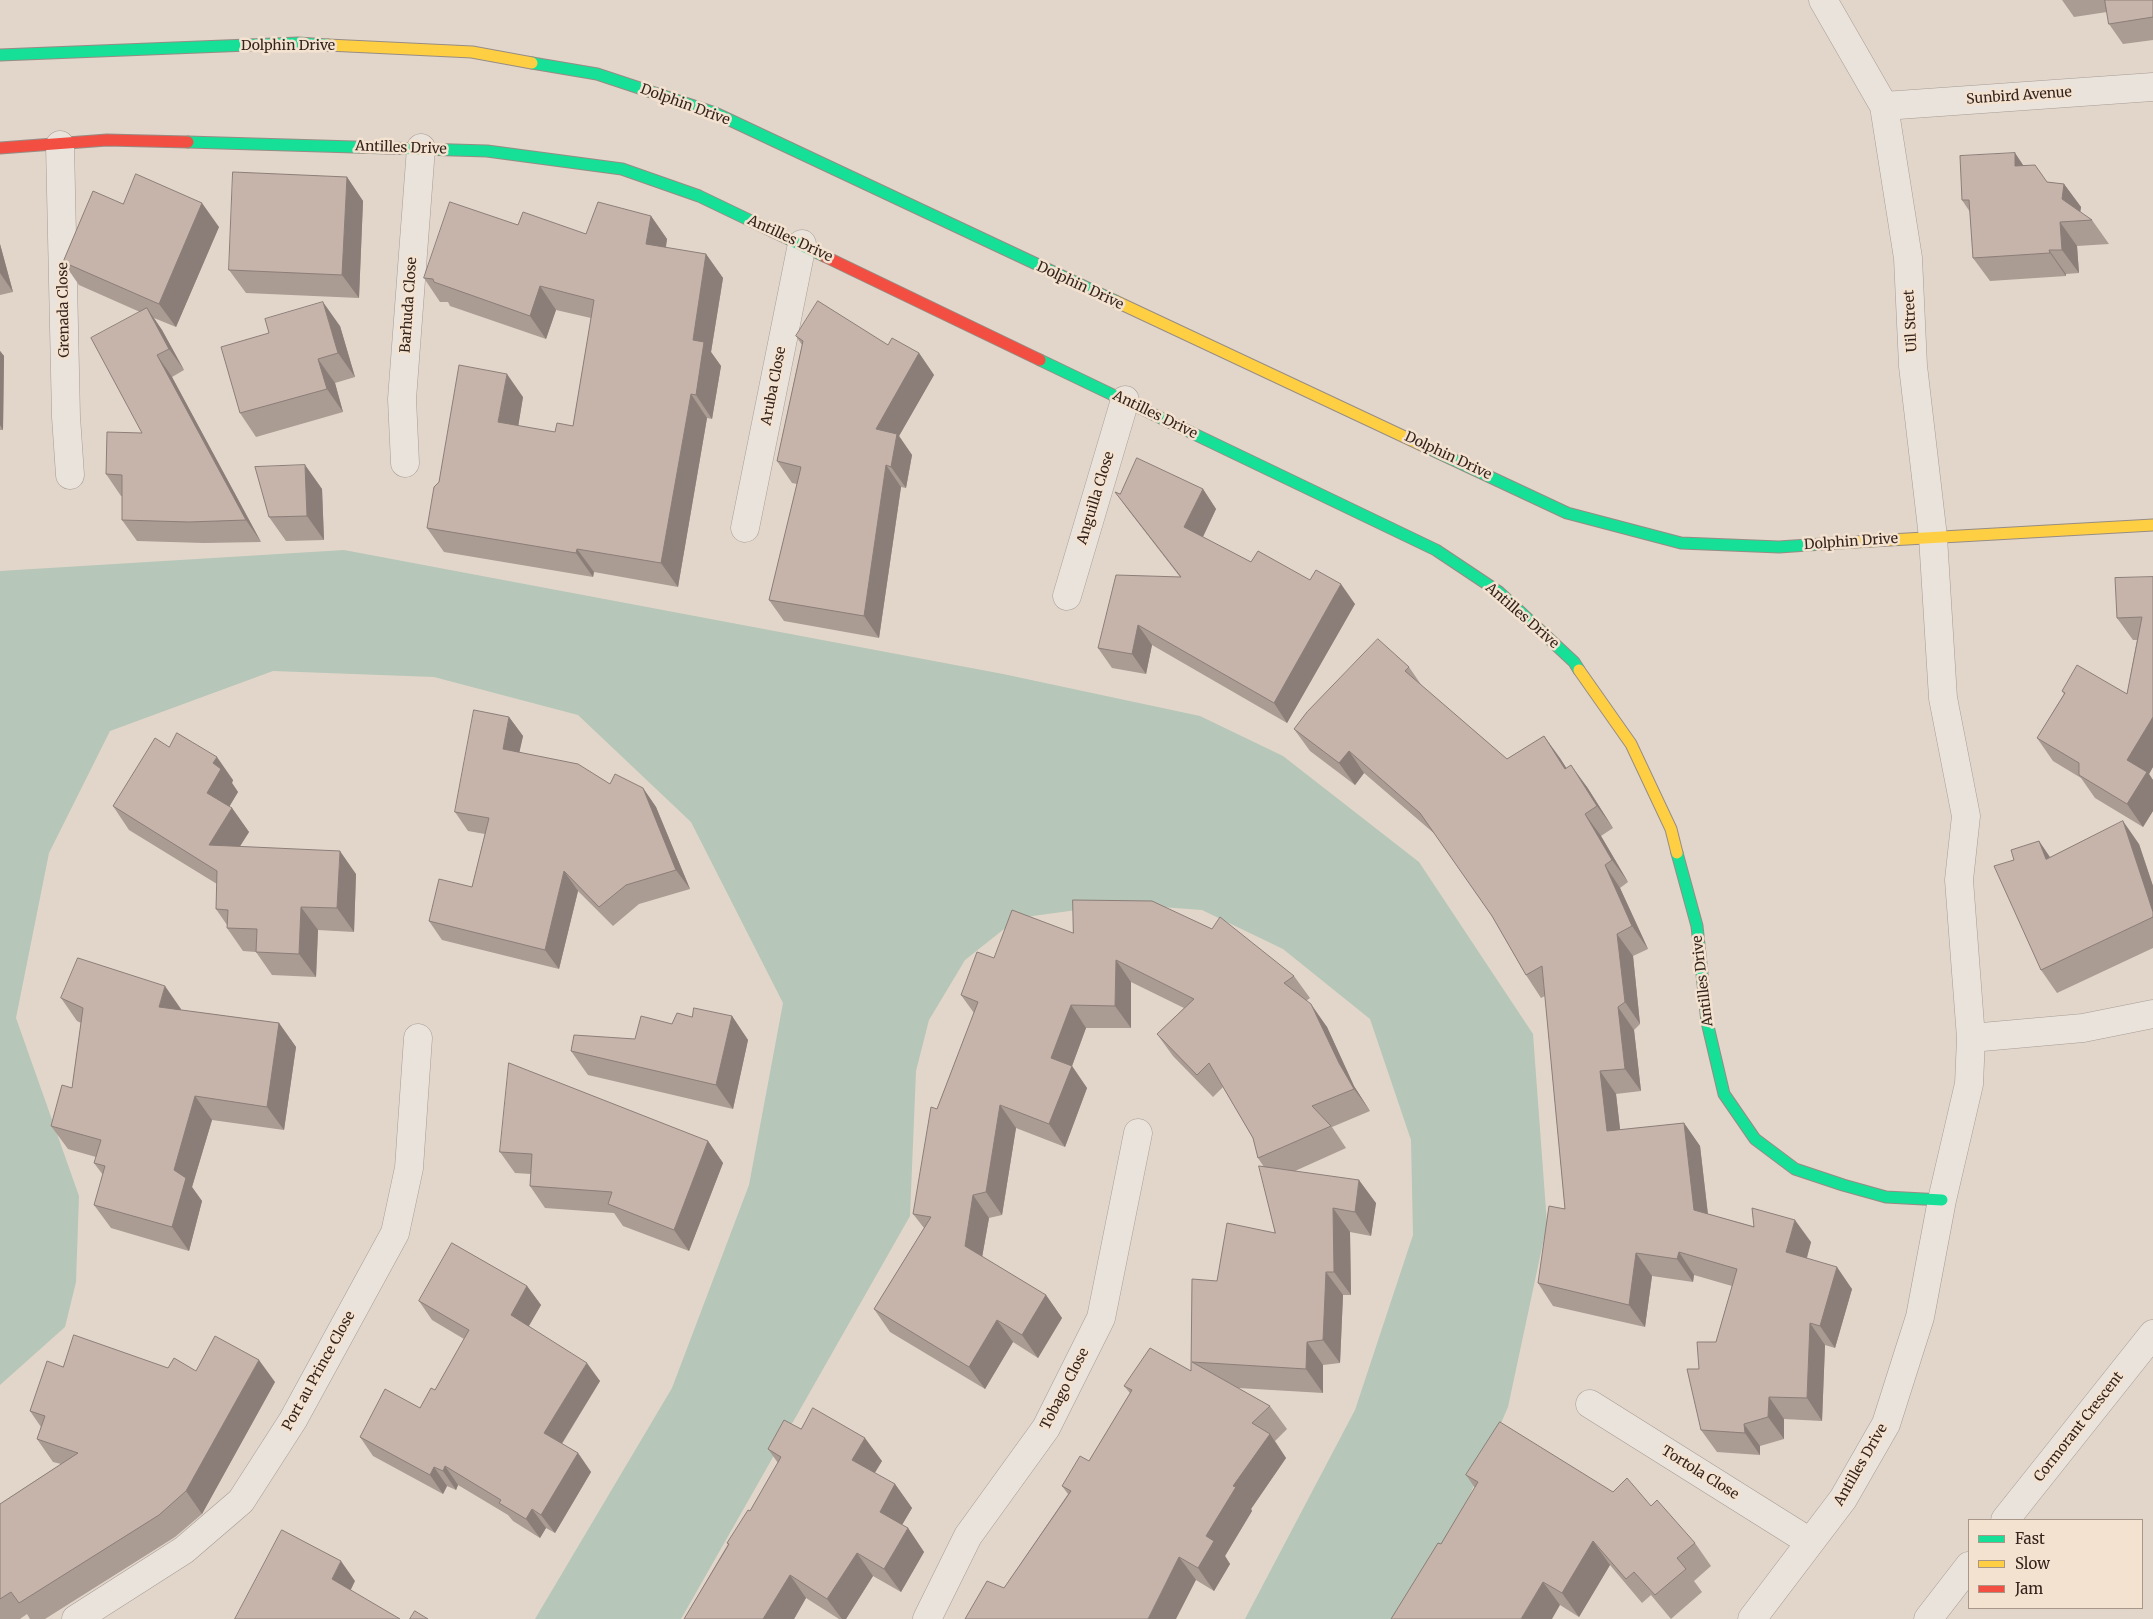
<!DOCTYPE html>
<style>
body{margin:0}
#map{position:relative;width:2153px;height:1619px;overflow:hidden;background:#e2d6ca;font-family:Merriweather,serif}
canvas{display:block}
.legend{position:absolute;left:1968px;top:1519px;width:175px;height:90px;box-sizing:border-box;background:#f4e2d0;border:1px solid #a89688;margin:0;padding:6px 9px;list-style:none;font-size:15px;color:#35241d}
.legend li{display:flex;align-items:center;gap:10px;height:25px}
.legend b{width:25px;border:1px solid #a89688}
</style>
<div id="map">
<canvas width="2153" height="1619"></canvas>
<ul class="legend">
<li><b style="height:6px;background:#16e098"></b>Fast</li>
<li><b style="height:6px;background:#ffcf43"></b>Slow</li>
<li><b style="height:6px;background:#f24e42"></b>Jam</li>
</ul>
</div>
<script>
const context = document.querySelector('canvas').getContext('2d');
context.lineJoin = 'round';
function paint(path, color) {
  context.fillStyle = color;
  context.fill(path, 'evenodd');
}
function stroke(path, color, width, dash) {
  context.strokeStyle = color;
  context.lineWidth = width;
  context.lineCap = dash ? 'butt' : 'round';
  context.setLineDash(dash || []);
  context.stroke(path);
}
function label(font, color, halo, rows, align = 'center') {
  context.font = font + ' Merriweather,serif';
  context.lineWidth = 5;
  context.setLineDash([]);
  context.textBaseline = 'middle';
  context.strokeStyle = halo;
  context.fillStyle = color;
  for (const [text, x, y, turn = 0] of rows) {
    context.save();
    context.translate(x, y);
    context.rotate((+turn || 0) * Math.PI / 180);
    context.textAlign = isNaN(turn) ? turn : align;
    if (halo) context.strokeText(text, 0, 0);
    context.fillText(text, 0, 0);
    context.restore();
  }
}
const water = new Path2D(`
 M344,550l659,124 197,42 83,40 136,106 114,172 14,190 -39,183 -85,196 -10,16h-168l110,-209 58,-175 -2,-95 -41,-121 -87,-70 -81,-39 -81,-6 -103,14 -53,42 -36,60 -13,51 -6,145 -229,403h-146l137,-231 77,-203 34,-182 -92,-181 -113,-107 -144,-38 -161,-6 -163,60 -61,122 -33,165 63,178 -3,86 -11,45 -65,58v-814z`);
const street = new Path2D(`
 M1884,106l269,-19
 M60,145l6,272 4,58
 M405,463l-3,-64 19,-251
 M745,528l57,-284
 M1067,596l58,-196
 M1971,1038l112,-10 70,-14
 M1590,1404l220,138
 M2005,1520l148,-186
 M76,1619l108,-69 57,-49 52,-81 102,-187 14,-65 9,-130
 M927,1619l41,-83 78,-108 55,-110 37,-185
 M1752,1619l91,-120 43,-75 34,-107 22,-117 27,-116 2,-46 -12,-158 7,-64 -23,-118 -10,-161 -20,-171 -5,-108 -24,-152 -61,-106
 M1928,1619l41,-53`);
const fast = new Path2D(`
 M0,55l298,-12 30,2
 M532,63l65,11 118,39 400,188
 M188,142l299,9 135,18 77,27 125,60
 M1040,360l396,190 63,42 75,70 5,8
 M1426,447l141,66 114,30 98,4 58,-4
 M1677,853l20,73 10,96 17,72 31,45 40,30 48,16 43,12 56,3`);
const slow = new Path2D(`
 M328,45l144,7 60,11
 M1115,301l311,146
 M1837,543l316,-18
 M1579,670l52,74 40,85 6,24`);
const jam = new Path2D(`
 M0,148l107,-8 81,2
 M824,256l216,104`);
const wall = new Path2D(`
 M2062,0h91v40l-30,4 -14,-20 -2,-12 -33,5z
 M2015,153l8,12 24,17 17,2 17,23 -1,5 12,8 17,24 -32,2 2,27 -13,1v2l-76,5 -17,-23 -3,-46 -8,-12z
 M347,177l16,24 -4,97 -113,-5 -17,-23z
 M123,204l96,23 -43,100 -22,-9 8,12 22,40 -12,7 89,165 -57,1 -67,-2 -15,-21v-24h-1l-15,-22 36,-41 -2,-121 -61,-27 -16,-23z
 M651,216l16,23 -1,9 40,6 17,24 -12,74 10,14 -9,53 -5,-1 -29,169 -84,-15 -1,5 -149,-25 -17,-24 96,-131 -5,29 37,6 18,-6 18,-108 -35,-8 -10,29 -96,-33 -2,-4h-8l-16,-24 94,-53 68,9z
 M0,244l13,48 -13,3z
 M340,326l15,51 -20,6 8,29 -87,25 -16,-24z
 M796,336l92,9 31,8 15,22 -35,61 13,19 -6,33 -5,-1 -22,151 -95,-17 -15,-21 28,-116 -5,-1 -15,-22 25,-116z
 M0,351l4,5 -1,74h-3z
 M305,465l17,24 2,51 -38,1 -17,-24z
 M1203,489l13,20 -13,28 48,25 59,18 45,24 -68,119 -135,-78 -6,29 -34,-6 -14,-20 82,-71 -51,-66 -14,-19 5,2z
 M2153,577v190l-4,7 4,6v31l-10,16 -48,-29 -14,-20 -28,-17 -16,-23 27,-44 -2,-3 65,3 10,-54h-4l-16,-22z
 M1409,667l13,19 85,73 37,-23 22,32 21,19 26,41 -12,8 27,46 -8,6 28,61 -15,7 7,68 -6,6 7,61 -25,3 4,36 64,-7 16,23 8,68 103,28 -4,16 45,31 -17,59 -10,-3 -3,76 -38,-2v20l-24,7v9l-43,-3 -16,-22 -2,-61 17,-27 16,-56 -38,-11 -1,7 -41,-6 -7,51 -92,-21 -15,-23 27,-74 -20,-213 -4,2 -15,-23 -34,-59 -56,-81 -72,-62 -9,12 -45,-34 -16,-22z
 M509,717l14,19 -4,16 91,32 33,4 13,19 34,82 -51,15 -26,22 -35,-35 -19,78 -117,-29 -13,-19 43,-34 13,-53 -17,-3 -13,-19z
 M169,747l64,33 -1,3 6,9 -9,15 3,1 17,24 -10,15 117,27 -2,58 -36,-2 -2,47 -44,-2 -16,-23 -13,-1 -16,-23v-3l-11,-16 1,-25 -88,-54 -16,-24z
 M2039,841l11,16 89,-13 14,42v62l-96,45 -16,-23 -27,-110z
 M1073,933l221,43 16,22 -4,3 21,26 27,59 16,25 -38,16 14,21 -51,23 81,32 -5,33 -21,-4 1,63h-8l-3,68 -17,2v28l-85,-5 32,18 17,23 -12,12 11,17 -35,51 1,2 -27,45 5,8 -16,27 -18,-11 -192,8 64,-94 -6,-8 27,-25 41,-68 -6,-7 67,-15 26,-90 58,-48 -11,-66 -6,-9 -5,-20 -30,-51 -10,10 -40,-41 -16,-22 27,-26 -53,-26v46h-45l-14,38 15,22 -22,59 -49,-19 -14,87 -13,3 -7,39 64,38 16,23 -24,40 -25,-16 -28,47 -95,-57 -16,-23 50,-81 -11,-14 24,-105 37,-96 -13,-18 33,-37z
 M61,998l120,11v1l98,13 17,24 -12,83 -72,-10 -20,67 10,14 -13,50 -78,-23 -17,-23 9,-30 -9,-12 2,-6 -28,-8 -17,-23 21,-38 9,-65 -4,-2z
 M732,1016l16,24 -15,69 -145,-34 -17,-24 64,-12 37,-15 20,-7z
 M708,1141l15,22 -34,88 -66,-25 -9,-13 -69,-5 -15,-22 1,-12 -16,-1 -15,-21z
 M527,1286l14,19 -12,21 71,55 -38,63 16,9 13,19 -36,61 -9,-5 -6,10 -27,-17 -5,-6 -50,-30 -2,5 -9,-4 -4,8 -70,-38 -13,-19 60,-29 15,-18 29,-51 -32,-19 -13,-19z
 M63,1367l105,1 28,3 79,11 -73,132 -27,23 -130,82h-15l-3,-5 -7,5h-20v-115l61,-40 -8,-2 -16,-23 4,-12 -11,-16z
 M801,1429l81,32 -7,12 20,11 17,24 -10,17 6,3 16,24 -23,40 -28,-16 -27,43h-7l-33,-21 -12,21h-110l44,-75 -1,-1 23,-32 28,-48 -10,-14z
 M1466,1475l147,17 38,14 44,37 16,23 -17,15 8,11 -31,27 -20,-24 -9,8 -32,-38 -31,52 -19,-12 -119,-61 34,-56z`);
const shadedWall = new Path2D(`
 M2015,153l16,24 -16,-11z
 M347,177l16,24 -4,97 -17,-23z
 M2064,184l17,23 -2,14 -17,-22z
 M202,203l17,24 -43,100 -17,-23z
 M651,216l16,23 -5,29 -16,-24z
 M2060,222l17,24 2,27 -17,-23z
 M0,244l13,48 -13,-19z
 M2049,250l17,24v2l-16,-23z
 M706,254l17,24 -12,74 10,14 -9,53 -16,-24 -3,-55z
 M540,286l16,24 -10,29 -16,-23z
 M323,302l17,24 15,51 -17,-24z
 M147,308l15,22 22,40 -15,-21z
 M0,351l4,5 -1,74 -3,-5z
 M919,353l15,22 -35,61 13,19 -6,33 -15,-21 -15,-38z
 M157,355l15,22 89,165 -15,-22z
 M318,359l17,24 8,29 -16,-23z
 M507,374l16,23 -8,49 -17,-24z
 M691,394l16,24 -29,169 -17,-24z
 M305,465l17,24 2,51 -17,-24z
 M886,465l15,22 -22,151 -15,-22z
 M1203,489l13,20 -18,38 -14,-20z
 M577,549l17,23 -1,5 -17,-24z
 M1341,584l14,20 -68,119 -13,-20z
 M1138,625l14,20 -6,29 -14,-20z
 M509,717l14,19 -7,32 -13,-19z
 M2153,717v50l-4,7 4,6v31l-10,16 -16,-23v-44z
 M1544,736l16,22 21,33 -16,-22z
 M1349,751l15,22 -9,12 -16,-22z
 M217,757l16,23 -1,3 6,9 -15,25 -16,-24 6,-30z
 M1571,765l16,22 26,41 -16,-22z
 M643,788l13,19 34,82 -14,-19z
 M232,808l17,24 -23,37 -17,-24z
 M1585,814l16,22 27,46 -16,-22z
 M2123,821l16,23 14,42v26z
 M2039,841l16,24 -9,-6z
 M340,851l16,23 -2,58 -17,-24z
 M1605,865l15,23 28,61 -16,-23z
 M564,871l14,20 -19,78 -14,-19z
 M301,907l17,23 -2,47 -17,-23z
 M1617,934l16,22 7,68 -15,-22z
 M1116,960l15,22v46l-16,-22z
 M165,986l16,23 -5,22 -17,-24z
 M1311,1004l16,23 27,59 16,25 -16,-22 -15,-26z
 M1071,1005l15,23 -14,38 15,22 -22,59 -16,-23 2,-66z
 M1618,1007l16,23 7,61 -16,-22z
 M732,1016l16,24 -15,69 -17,-24z
 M279,1023l17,24 -12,83 -17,-23z
 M1600,1071l16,23 7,60 -16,-23z
 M195,1096l17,24 -20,67 10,14 -13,50 -17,-24 2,-57z
 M1000,1105l16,23 -14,87 -16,-23z
 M1684,1123l16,23 10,87 -16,-23z
 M708,1141l15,22 -34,88 -15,-21z
 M1359,1180l17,23 -5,33 -16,-24z
 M973,1195l16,23 -9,51 -15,-23z
 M1333,1208l17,24 1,63 -17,-23z
 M1795,1220l16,22 -9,33 -16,-23z
 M1679,1252l15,23 -1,7 -16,-23z
 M1636,1253l16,23 -7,51 -16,-22z
 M1837,1267l15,22 -17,59 -15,-22z
 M1326,1272l17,23 -3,68 -17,-23z
 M527,1286l14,19 -17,29 -13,-19z
 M1046,1295l16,23 -24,40 -16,-23z
 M997,1320l16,22 -28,47 -16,-22z
 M1810,1323l15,22 -3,76 -15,-23z
 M1307,1342l16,23v28l-17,-24z
 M259,1360l16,22 -73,132 -16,-23z
 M587,1363l13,18 -43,70 -13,-18z
 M1769,1397l15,22v20l-16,-22z
 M1744,1424l16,22v9l-15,-22z
 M1270,1434l16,24 -35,51 1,2 -27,45 5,8 -16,27 -16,-23 8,-32 27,-50z
 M865,1438l17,23 -14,22 -16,-23z
 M578,1453l13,19 -36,61 -14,-18z
 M445,1466l13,19 -2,5 -13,-19z
 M434,1467l13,19 -4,8 -13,-19z
 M895,1484l17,24 -16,27 -16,-23z
 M532,1509l14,19 -6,10 -14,-19z
 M908,1528l16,24 -23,40 -17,-23z
 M1593,1541l17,24 -31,52 -17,-24z
 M857,1553l16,23 -27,43h-4l-15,-20z
 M1179,1557l17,23 -20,39h-28z
 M341,1561l14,20 -9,19 -14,-21z
 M790,1575l16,23 -12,21h-31z
 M1543,1582l17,23 -8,14h-31z`);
const building = new Path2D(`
 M2105,0h48v17l-44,7z
 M2015,153v13l20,-1 12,17 17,2 -2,15 30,21 -32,2 2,28h-13l1,3 -77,5 -4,-58h-7l-2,-44z
 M233,172l114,5 -5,98 -113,-5z
 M136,174l66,29 -43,101 -96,-42 30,-71 30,13z
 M450,202l68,23 5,-13 63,22 12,-32 53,14 -5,28 60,10 -13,86 11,2 -8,53 -5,-1 -30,169 -84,-14 -1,4 -149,-25 7,-41 5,-5 20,-117 48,9 -9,48 57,10 2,-9 16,3 21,-126 -54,-14 -10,30 -96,-34 -1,-3 -9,-1z
 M818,301l70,44 4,-7 27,15 -43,76 21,5 -6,33 -5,-2 -22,151 -95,-16 32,-133 -24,-6 26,-120 -7,-5z
 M323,302l15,51 -20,6 9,30 -87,24 -19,-66 48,-14 -4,-14z
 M147,308l22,41 -12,6 89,165 -57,2 -67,-2v-45l-16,-1 1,-42 35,1 -51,-95z
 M1137,458l66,31 -19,38 67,35 7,-11 52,29 6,-10 25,14 -67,119 -136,-78 -6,29 -34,-6 18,-73 65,2 -66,-85 5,2z
 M305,465l2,51 -38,1 -14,-50z
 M2153,577v140l-26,43 20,12 -20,32 -48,-29v-12l-42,-25 28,-45 -3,-2 15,-26 50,29 15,-77 -25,1 -2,-40z
 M1378,639l31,28 -4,4 102,88 37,-23 21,33 6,-4 26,41 -12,8 27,46 -7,5 27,61 -15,8 8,68 -7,5 7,62 -25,2 7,60 77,-8 10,87 60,17 -2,-19 43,12 -9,32 51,15 -17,59 -10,-3 -3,75 -38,-1 -1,20 -24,7 1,9 -44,-3 -14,-61h12l-2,-27h19l21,-73 -58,-17 -2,7 -41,-6 -7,52 -91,-22 11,-77 16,3 -23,-243 -16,9 -34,-59 -72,-103 -71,-62 -10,12 -45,-34 13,-17z
 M474,710l35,7 -6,32 75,15 32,20 5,-10 28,14 33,82 -50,15 -27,22 -35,-36 -19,79 -116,-29 10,-42 33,8 17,-69 -34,-6z
 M177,733l40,24 -4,6 8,6 -14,24 25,15 -23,37 131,6 -3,57 -36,-1 -2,47 -43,-2 1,-23 -30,-1 1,-18 -12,-1 1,-38 -104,-65 42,-68 14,9z
 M2123,821l30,91v5l-112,53 -47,-104 20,-6 -3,-10 28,-9 7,18z
 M1073,900l79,1 60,28 8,-12 74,59 -10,7 27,21 28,59 15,26 -42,17 19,20 -73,32 -5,-20 -44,-75 -12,12 -40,-41 37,-35 -78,-39 -1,46 -44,-1 -20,53 21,8 -23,58 -49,-19 -14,87 -13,3 -8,51 81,49 -24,40 -25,-15 -28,47 -95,-58 57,-92 -18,-3 18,-107 6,2 41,-107 -17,-7 16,-43 17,6 18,-48 61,23z
 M78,958l87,28 -6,21 120,16 -12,84 -72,-11 -21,74 12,8 -14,49 -78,-22 11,-39 -11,-3 7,-23 -50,-14 11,-41 10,3 11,-80 -22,-10z
 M694,1008l38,8 -16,69 -145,-34 3,-16 61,4 6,-23 31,8 5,-11 15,4z
 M509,1063l199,78 -34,89 -66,-26 4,-12 -82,-6 2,-32 -32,-2z
 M1259,1166l100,14 -4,32 -22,-4 1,64h-8l-3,68 -16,2 -1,27 -114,-7 78,44 -18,17 18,11 -37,52 3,1 -30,49 8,5 -16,27 -19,-11 -31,62h-183l22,-38 17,7 67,-97 -9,-5 18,-30 9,5 43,-71 -8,-4 26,-38 41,23 1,-92 25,2 10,-58 48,10z
 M452,1243l75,43 -16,29 76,48 -43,70 34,20 -37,62 -9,-6 -6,10 -27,-16 2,-3 -56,-34 -2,5 -9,-4 -4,8 -70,-38 25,-48 35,19 11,-20 4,2 34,-60 -50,-29z
 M74,1335l94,33 6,-10 22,13 19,-35 44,24 -73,131 -27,24 -140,88 -8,-11 -11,7v-95l78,-51 -41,-14 8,-23 -15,-5 17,-50 16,6z
 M813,1408l52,30 -13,22 43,24 -15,28 28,16 -24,41 -27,-16 -30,46 -37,-24 -27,44h-79l45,-75 -2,-1 21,-33 2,1 31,-54 -13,-8 16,-29 17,9z
 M1500,1422l113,70 14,-14 24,28 6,-6 38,43 -18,15 9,11 -31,26 -21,-23 -8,7 -33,-38 -31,52 -19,-11 -22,37h-130l47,-76 3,1 37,-62 -12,-7z
 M282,1530l59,31 -9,18 68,40h-165z
 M415,1611l13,8h-18z`);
const streetNames = [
 ["Dolphin Drive",288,46],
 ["Sunbird Avenue",2019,96,-4],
 ["Dolphin Drive",685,105,20],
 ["Antilles Drive",401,148,2],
 ["Antilles Drive",790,239,25],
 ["Dolphin Drive",1080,286,25],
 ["Barhuda Close",409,305,-86],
 ["Grenada Close",64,310,-91],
 ["Uil Street",1911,321,-93],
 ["Aruba Close",774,386,-79],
 ["Antilles Drive",1155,415,26],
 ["Dolphin Drive",1448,456,25],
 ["Anguilla Close",1096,498,-73],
 ["Dolphin Drive",1851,542,-4],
 ["Antilles Drive",1522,616,41],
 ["Antilles Drive",1703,981,-97],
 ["Port au Prince Close",319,1371,-61],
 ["Tobago Close",1065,1389,-63],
 ["Cormorant Crescent",2079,1427,-52],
 ["Antilles Drive",1861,1465,-60],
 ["Tortola Close",1700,1473,32]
];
paint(water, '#b6c6b8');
stroke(street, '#a79c94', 29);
stroke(fast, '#978c84', 13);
stroke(slow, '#978c84', 13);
stroke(jam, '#978c84', 13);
stroke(street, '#eae3dc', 28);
stroke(fast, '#16e098', 11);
stroke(slow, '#ffcf43', 11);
stroke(jam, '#f24e42', 11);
paint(wall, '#aa9b93');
paint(shadedWall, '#8b7e78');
paint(building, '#c6b4ab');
stroke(building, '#8b7e78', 1);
label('14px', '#35241d', '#f4e2d0', streetNames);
</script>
